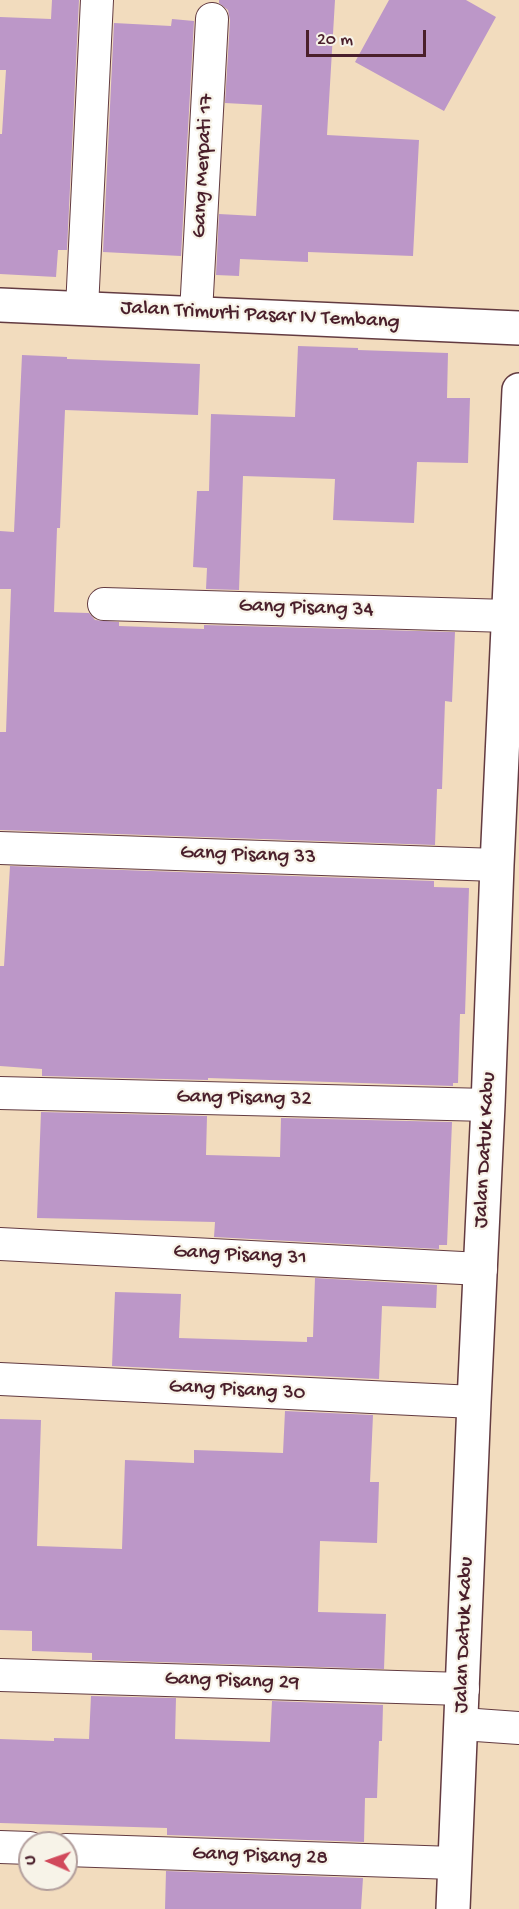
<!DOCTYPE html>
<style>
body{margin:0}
#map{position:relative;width:519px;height:1909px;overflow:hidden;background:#f2dcbe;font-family:"Gochi Hand",sans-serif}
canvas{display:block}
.north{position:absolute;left:18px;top:1831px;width:60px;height:60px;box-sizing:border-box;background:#f7f3e8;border:2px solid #b29e9c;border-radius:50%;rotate:272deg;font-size:16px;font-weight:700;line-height:24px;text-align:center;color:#4a1f2b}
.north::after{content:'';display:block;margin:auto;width:21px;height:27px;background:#d1495b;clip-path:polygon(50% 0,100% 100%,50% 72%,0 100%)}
.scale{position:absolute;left:306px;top:30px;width:120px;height:27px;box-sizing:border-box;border:3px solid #4a1f2b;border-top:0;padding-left:8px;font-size:18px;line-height:21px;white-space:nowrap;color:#4a1f2b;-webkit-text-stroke:4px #f7f3e8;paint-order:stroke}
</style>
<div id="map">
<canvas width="519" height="1909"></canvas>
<div class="north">U</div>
<div class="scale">20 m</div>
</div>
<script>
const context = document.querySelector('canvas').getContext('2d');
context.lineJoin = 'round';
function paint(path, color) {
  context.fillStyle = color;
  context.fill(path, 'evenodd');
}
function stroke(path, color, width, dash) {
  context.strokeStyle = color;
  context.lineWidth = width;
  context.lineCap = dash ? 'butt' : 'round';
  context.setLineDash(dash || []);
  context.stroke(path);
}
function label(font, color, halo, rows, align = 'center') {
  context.font = font + ' "Gochi Hand",sans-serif';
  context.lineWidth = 4.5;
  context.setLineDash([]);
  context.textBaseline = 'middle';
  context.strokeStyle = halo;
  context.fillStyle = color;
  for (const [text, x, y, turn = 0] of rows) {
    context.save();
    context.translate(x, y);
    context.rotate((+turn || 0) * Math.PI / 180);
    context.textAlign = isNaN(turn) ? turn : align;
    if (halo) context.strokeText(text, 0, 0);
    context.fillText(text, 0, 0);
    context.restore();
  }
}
const building = new Path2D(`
 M52,0h27l-12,250h-9l-2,27 -56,-3v-140h2l4,-64h-6v-53l51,2z
 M219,0h116l-8,135 92,5 -6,116 -105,-4v10l-68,-3 -1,17 -23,-1 3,-61 37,2 6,-111 -37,-2 5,-83 -2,-10 -9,-7z
 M389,0h77l30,17 -52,94 -89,-49z
 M172,19l22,2 -13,235 -78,-4 11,-229 57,3z
 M298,346l60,2v2l90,3 -1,45h23l-2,65 -51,-1 -3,61 -81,-3 2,-41 -92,-3 -4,114 -33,-1 1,-21 -14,-1 4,-76h12l2,-77 84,3z
 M22,355l45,2v2l133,5 -2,51 -133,-5 -5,118h-3l-3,84 35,1 6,7 24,2v4l85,3v-4l251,7 -3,70 -7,-1 -3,88h-5l-2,56 -435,-15v-98h6l5,-143h-11v-58l14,1z
 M10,866l424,15v6l35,1 -4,126h-5l-2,69h-5v3l-245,-8v2l-166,-4v-7l-42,-3v-100h4z
 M41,1112l166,4 -1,39 74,2 1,-39 171,4 -5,123h-8v4l-225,-12 1,-15 -178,-4z
 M315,1278l122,7 -1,23 -54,-2 -3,73 -267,-13 3,-74 66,2 -2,44 128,4v-5h6z
 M285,1411l88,4 -3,67h9l-2,61 -57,-2 -2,71 68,2 -2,55 -292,-9v-7l-60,-2v-20l-32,-1v-211l41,1 -4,126 85,3 3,-89 69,3v-13l89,3z
 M91,1696l85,2 -1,41 95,3 2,-41 111,4 -1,36h-3l-2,57h-12l-1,44 -197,-7v-7l-167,-5v-84l54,2v-3l35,1z
 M166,1871l197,7 -2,31h-196z`);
const street = new Path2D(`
 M82,308l15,-308
 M196,313l16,-294
 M104,604l404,12
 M0,848l497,17
 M0,1093l488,12
 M0,1244l481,25
 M0,1379l474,23
 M0,1675l463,14
 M462,1724l57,4
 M0,1847l30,1
 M66,1850l388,13`);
const secondary = new Path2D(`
 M0,305l519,23
 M453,1909l21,-507 14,-297 9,-240 22,-475`);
const streetNames = [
 ["Gang Merpati 17",204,166,-87],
 ["Jalan Trimurti Pasar IV Tembang",260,316,3],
 ["Gang Pisang 34",306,609,2],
 ["Gang Pisang 33",248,856,2],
 ["Gang Pisang 32",244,1099,1],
 ["Jalan Datuk Kabu",486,1150,-87],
 ["Gang Pisang 31",240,1256,3],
 ["Gang Pisang 30",237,1391,3],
 ["Jalan Datuk Kabu",465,1635,-88],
 ["Gang Pisang 29",232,1682,2],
 ["Gang Pisang 28",260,1857,2]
];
paint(building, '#bc97c8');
stroke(street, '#633b41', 34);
stroke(secondary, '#633b41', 36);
stroke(street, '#fff', 32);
stroke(secondary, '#fff', 33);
label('21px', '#4a1f2b', '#f7f3e8', streetNames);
</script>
